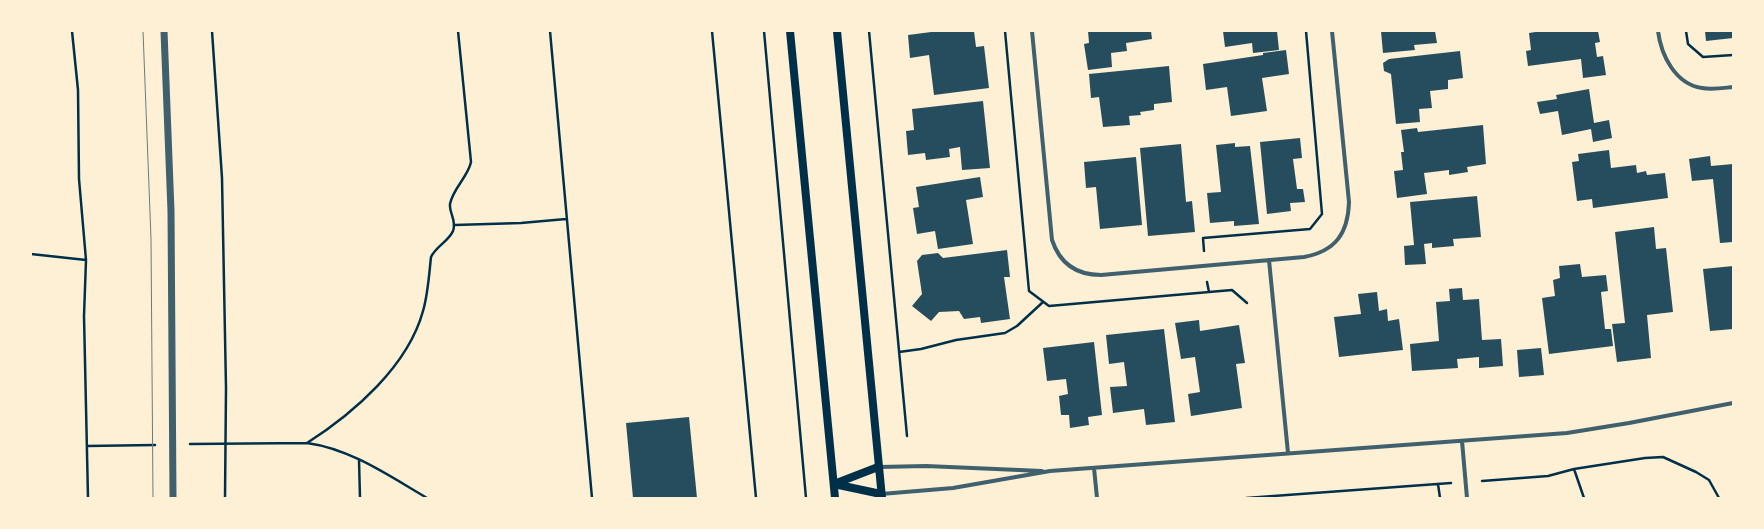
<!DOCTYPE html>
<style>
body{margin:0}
#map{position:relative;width:1764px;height:529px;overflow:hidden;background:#fdf0d5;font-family:Lora,serif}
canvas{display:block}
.frame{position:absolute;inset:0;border:32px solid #fdf0d5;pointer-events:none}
</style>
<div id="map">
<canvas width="1764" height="529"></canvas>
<div class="frame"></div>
</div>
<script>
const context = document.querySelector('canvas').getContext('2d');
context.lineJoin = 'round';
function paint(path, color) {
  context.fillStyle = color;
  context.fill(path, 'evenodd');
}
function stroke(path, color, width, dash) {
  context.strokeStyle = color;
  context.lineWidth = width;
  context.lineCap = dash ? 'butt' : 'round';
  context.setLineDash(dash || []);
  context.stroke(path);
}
const building = new Path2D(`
 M939,31h35l2,16 8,-1 5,42 -55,7 -5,-40 -19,3 -2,-23z
 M1088,31h63l1,8 -26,4 1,8 -16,2 1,14 -24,3 -4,-26 5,-1z
 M1223,31h54l2,19 -26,3 -1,-10 -27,4z
 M1381,31h54l2,12 -23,2 1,5 -32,3z
 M1542,31h56l2,11 -5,1 2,14 6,-1 3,19 -23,3 -2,-19 -53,7 -2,-15 5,-1 -2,-17z
 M1705,31h28v7l-27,3z
 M1286,50l3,24 -27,4 5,33 -36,5 -4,-29 -21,3 -3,-26 60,-9v-2z
 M1460,51l3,27 -15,2v9l-18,2 2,17 -13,1 1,13 -24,2 -5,-50 -7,-3 -1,-8 6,-4z
 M1169,66l3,36 -18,2v6l-14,2 1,3 -12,1 1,9 -27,2 -4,-30 -8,1 -2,-24z
 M1589,89l5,34 15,-3 3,18 -19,4 -2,-13 -29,6 -4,-24 -18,3 -3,-12 20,-3 -1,-4z
 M983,101l7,67 -28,2 -2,-23 -11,2 1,8 -24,3 -1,-7 -17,2 -2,-24 8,-1 -2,-21z
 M1483,125l3,39 -19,3 1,5 -19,3v-5l-25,3 3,21 -30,4 -3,-27 9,-1 -2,-18h3l-3,-22 16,-2 1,4z
 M1300,138l2,20 -9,1 4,30h6l2,13 -15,1 1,8 -24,3 -7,-72z
 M1235,143v4l15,-1 9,78 -25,2v-5l-24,2 -3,-30 14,-1 -5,-47z
 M1181,144l5,58 6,-1 3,31 -47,4 -8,-88z
 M1609,150l2,18 25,-3 1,8 9,-2 1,4 18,-2 3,25 -75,10 -1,-9 -15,2 -5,-39 7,-1 -1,-7z
 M1710,156l1,10 22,-2v78l-13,1 -7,-64 -21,2 -3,-22z
 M1136,157l6,68 -42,4 -4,-42 -10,1 -2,-26z
 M980,177l3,20 -17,3 7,44 -35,5 -3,-18 -18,3 -4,-26 6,-1 -3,-20z
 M1477,196l4,41 -28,2 1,7 -22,2v-5l-8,1 2,20 -21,1 -1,-19 10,-1 -4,-43z
 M1654,227l2,22 10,-1 7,64 -26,3 4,43 -34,4 -5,-38 13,-1 -10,-91z
 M1007,250l3,27h-6l6,42 -29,4 -1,-6 -16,2 -5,-8 -20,1 -8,9 -19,-15 10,-12 -5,-33 5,-6 16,-2 5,5z
 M1580,264l2,13 24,-2 2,16 -7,1 4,37h6l2,17 -64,8 -7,-56 13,-2 -2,-16 7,-2 -1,-12z
 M1733,266v63l-23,2 -7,-62z
 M1462,288l1,12 16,-1 3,41 19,-1 2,27 -24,2v-11l-22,2 1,9 -46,3 -2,-27 29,-3 -3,-39 14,-1 -1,-12z
 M1377,292l2,19 8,-2 1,12 11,-2 4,31 -64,7 -5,-40 27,-3 -3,-20z
 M1199,320l1,11 39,-6 6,38 -9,1 6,44 -51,8 -3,-22 12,-2 -5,-35 -14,2 -6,-36z
 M1164,329l11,93 -29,3 -2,-16 -31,4 -3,-26 17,-1 -3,-24 -15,2 -3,-29z
 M1094,342l8,73 -14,2 1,8 -19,3 -1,-13h-8l-2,-19 9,-2 -2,-15 -19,2 -4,-33z
 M1541,348l3,27 -25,2 -2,-27z
 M689,417l8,81h-64l-7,-75z`);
const path = new Path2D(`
 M72,31l6,59 1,89 7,81 -2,56 4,182
 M212,31l10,147 4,210 -1,110
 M550,31l42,467
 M712,31l44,467
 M764,31l42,467
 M869,31l38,405
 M1005,31l24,260 20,15 183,-16 15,13
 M1686,31l2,13 15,13 30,-2
 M455,225l66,-2 45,-4
 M1204,251l-1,-13 107,-9 12,-15 -16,-183
 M31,254l55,6
 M1207,282l2,10
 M899,352l22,-3 35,-9 49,-7 12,-7 26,-24
 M307,443c47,-30 101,-77 116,-132 5,-17 6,-36 8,-54 5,-11 18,-16 22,-26 4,-10 -4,-18 -3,-27 3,-16 18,-27 21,-42l-13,-131
 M190,444l117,-1c44,6 82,33 120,55
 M87,446l68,-1
 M359,460l1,38
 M1574,469l10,29
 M1482,481l66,-5 26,-7 71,-11 18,-1 33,15 13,8 10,18
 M1438,484l2,14
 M1246,498l205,-15`);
const minor = new Path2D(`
 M1032,31l20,209c8,24 25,35 49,35l203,-18c32,-6 44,-24 45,-55l-17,-171
 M1658,31c3,24 17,53 44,57 10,2 21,0 31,-1
 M1269,260l19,193
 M1462,441l5,57
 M879,467l47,-1 116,5
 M1094,468l3,30
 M881,494l72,-6 97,-17 517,-38 62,-10 104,-20`);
const tertiary = new Path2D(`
 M164,31l7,180 2,287`);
const secondary = new Path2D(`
 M790,31l45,467
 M837,31l45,467
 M834,484l47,10
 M834,484l44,-17`);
const tram = new Path2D(`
 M143,31l8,208 2,259`);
paint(building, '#264d5e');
stroke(path, '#003049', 2.5);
stroke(minor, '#3f606c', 4);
stroke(tertiary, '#3f606c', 7);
stroke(secondary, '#003049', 8);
stroke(tram, '#657d81', 1);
</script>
